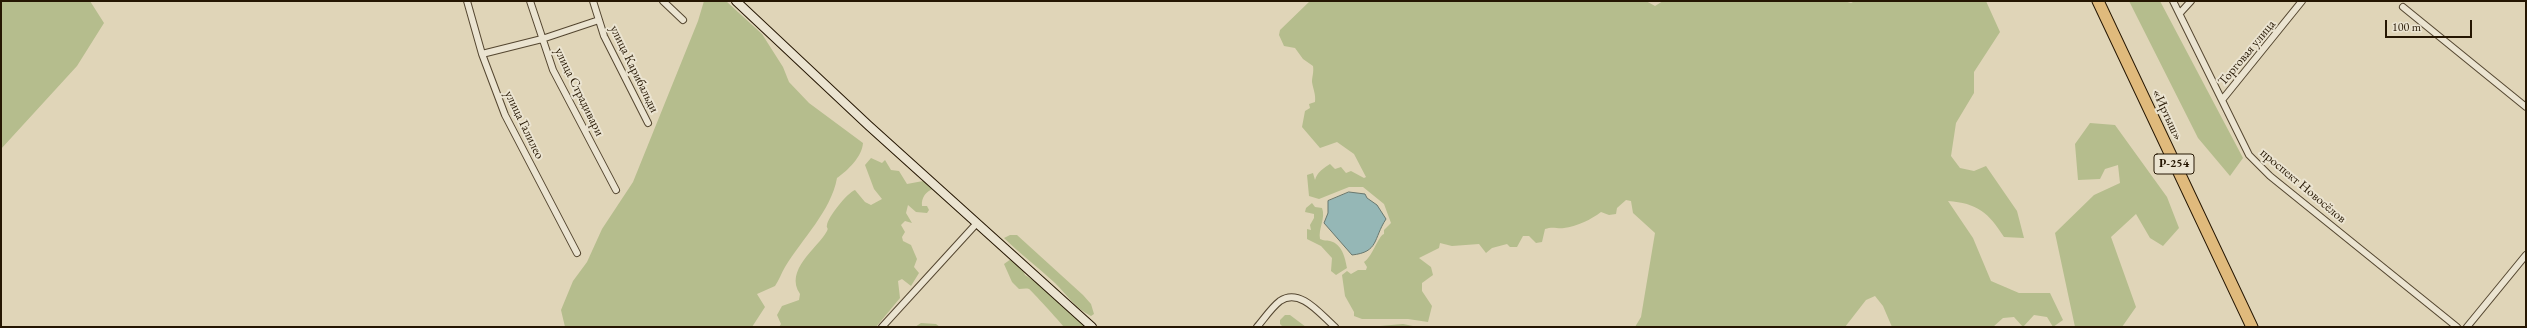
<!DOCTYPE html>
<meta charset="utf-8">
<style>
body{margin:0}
#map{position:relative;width:2527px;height:328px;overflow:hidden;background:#e0d5b8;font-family:"EB Garamond",serif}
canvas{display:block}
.frame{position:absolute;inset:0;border:2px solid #251602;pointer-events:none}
.scale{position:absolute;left:2385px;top:20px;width:87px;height:18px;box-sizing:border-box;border:2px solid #251602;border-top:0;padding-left:5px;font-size:12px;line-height:14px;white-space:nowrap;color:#251602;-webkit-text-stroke:3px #ebe4d1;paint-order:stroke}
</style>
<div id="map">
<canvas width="2527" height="328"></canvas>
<div class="frame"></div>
<div class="scale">100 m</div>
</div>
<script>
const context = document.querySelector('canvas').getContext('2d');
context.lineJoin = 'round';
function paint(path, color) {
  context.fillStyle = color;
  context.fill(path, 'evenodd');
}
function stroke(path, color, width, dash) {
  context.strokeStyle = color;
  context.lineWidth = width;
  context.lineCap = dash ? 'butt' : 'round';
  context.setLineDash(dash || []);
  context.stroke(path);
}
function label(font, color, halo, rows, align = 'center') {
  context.font = font + ' "EB Garamond",serif';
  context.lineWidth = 4;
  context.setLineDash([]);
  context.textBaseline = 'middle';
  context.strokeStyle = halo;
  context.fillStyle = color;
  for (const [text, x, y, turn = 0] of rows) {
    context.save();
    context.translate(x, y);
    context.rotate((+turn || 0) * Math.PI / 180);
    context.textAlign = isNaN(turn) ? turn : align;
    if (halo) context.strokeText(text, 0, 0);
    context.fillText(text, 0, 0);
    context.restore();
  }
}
const green = new Path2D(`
 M1,1h89l14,22 -27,43 -76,83z
 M704,1h22l36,33 21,33 6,15 20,21 54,40c-1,14 -15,27 -26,35 -6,33 -35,61 -52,89 -4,7 -6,13 -10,19l-18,8 8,13 -13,20h-187l-4,-17 12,-29 14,-19 15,-33 31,-47 65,-161z
 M1310,1h336l9,5 8,-5h181l7,2 4,-2h131l14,31 -26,40v21l-18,30 -5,33 9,12 14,3 12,-5 31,45 7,27 -20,-1c-15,-24 -27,-34 -56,-36l25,37 18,43 28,12h31l13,27 -10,7 -6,-10 -13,-2 -11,12 -9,-10 -11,1 -10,9h-101l-9,-21 -8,-10 -9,4 -21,27h-210l6,-10 14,-84 -22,-20 -2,-12 -5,-1 -9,8 -1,6 -7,1 -8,-3c-9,7 -25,15 -37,16 -7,1 -11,-2 -19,1l-3,13 -6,1 -7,-7h-6l-6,11h-7l-3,-3 -15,4 -6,5 -7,-9 -27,2 -12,-3 -1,5 -20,10 12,9 2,8 -11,8v8l10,15 -4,16 -20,-3h-46l-8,-3v-4l-9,-16 -3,-21 5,-4 4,3 7,-4h8l1,-3 -3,-5c9,-6 14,-26 20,-28v-4l7,-7 -7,-19 -21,-17h-14l-30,12 -10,-3 -2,-21 6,-2 2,7c2,-8 9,-12 15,-16l5,5 6,-2 5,6 5,-2 13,7 2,-1 -12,-23 -17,-12 -17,6 -18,-21 3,-16 5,-3 -1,-4 6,-2c1,-8 -2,-13 -3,-20 0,-5 2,-10 1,-16l-10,-7 -8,-11 -11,-2 -5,-11 1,-5z
 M2129,1h31l83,157 -13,18 -32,-38z
 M2090,123l25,2 52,72 12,31 -16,18 -13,-8 -14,-24 -25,23 25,70 -14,20h-47l-20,-94 39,-38 26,-12 -2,-18 -13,4 -5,10 -22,1 -3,-36z
 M871,158l11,5 3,-3 6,10 8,1 8,13 16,-3 8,3 2,5c-7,2 -12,9 -11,17h5l2,4 -2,3 -11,-1 -8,-7 -2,8 6,10 -7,-2 -4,4 4,7 -3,5 1,4 8,4 6,14 -3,8 5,6 -8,13 -9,-7 -4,2 2,17 -24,29h-97l2,-3 -4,-9 5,-9 17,-6 1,-6c-16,-24 17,-45 27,-63 2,-4 -1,-2 0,-6 1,-8 20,-32 28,-35l10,12 6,3 11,-6 -8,-10 -9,-24z
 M1312,203l3,4 7,1c4,10 -4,21 -2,31 4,2 6,1 10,2 12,3 15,16 17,27l-11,7 -5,-4 1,-13 -11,-12 -14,-7v-10l4,1 -1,-5 4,-7v-4l-9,-2 1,-4z
 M1010,235h7l66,60 8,9 3,10 -3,2c-16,-8 -24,-21 -36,-33 -17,-16 -35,-29 -51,-45z
 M1011,259l12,11 2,5 11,7 49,45h-21c-4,-5 -33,-37 -35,-38 -3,-1 -7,0 -10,0l-7,-7 -8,-18z
 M1285,315h5l16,12h-23l-3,-3v-4z
 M921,323l15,1 4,3h-25z
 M1403,324l15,3h-41l3,-1z`);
const water = new Path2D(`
 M1349,192l16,2 2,4 10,7 9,14c-13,20 -7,33 -34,36l-28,-32 4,-10v-12z`);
const street = new Path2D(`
 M467,1l15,53 23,61 72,138
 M530,1l23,69 63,120
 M593,1l11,35 44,87
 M663,1l20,19
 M2173,1l76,154 21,21 187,151
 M2403,7l123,100
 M2180,13l11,-12
 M482,54l60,-15 57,-19
 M2222,100l80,-99
 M882,327l95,-104
 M1257,327c7,-8 14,-19 23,-26 20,-14 41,14 55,26
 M2467,327l59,-72`);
const secondary = new Path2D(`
 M736,1l132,124 224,202`);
const highway = new Path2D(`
 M2098,1l154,326`);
const shields = [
 [2174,164,40]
];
const shieldNames = [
 ["Р-254",2174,164]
];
const streetNames = [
 ["Торговая улица",2247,53,-50],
 ["улица Карибальди",634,69,64],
 ["улица Страдивари",579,92,64],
 ["«Иртыш»",2167,115,65],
 ["улица Галилео",524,125,64],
 ["проспект Новосёлов",2303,186,40]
];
paint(green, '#b5bd8d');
paint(water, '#95b7b6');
stroke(water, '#68776e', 1);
stroke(street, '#544630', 8);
stroke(secondary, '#251602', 10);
stroke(highway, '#251602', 13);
stroke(street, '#ebe4d1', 6);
stroke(secondary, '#ebe4d1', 8);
stroke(highway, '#e0ba7c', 11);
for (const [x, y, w] of shields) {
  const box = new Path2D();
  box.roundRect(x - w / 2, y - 10, w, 20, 3);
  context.fillStyle = '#ebe4d1';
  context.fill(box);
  stroke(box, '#251602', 1);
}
label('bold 12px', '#251602', null, shieldNames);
label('13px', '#251602', '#ebe4d1', streetNames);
</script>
